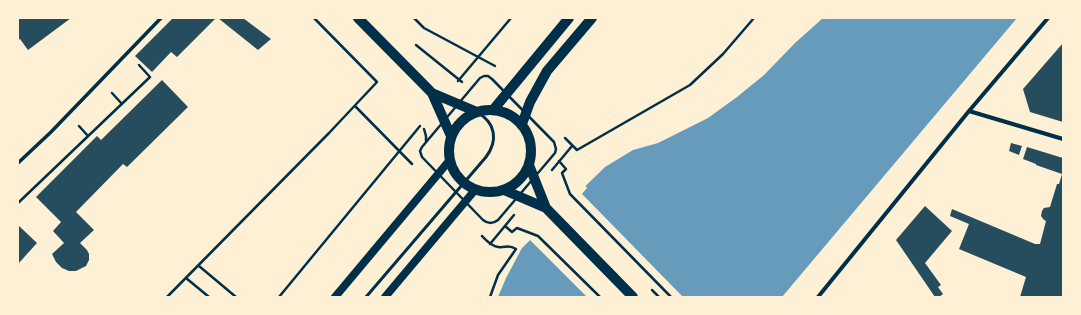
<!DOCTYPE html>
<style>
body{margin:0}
#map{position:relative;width:1081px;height:315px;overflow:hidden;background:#fdf0d5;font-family:"Open Sans",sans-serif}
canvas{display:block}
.frame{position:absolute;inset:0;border:19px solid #fdf0d5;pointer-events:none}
</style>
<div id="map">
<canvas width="1081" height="315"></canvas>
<div class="frame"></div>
</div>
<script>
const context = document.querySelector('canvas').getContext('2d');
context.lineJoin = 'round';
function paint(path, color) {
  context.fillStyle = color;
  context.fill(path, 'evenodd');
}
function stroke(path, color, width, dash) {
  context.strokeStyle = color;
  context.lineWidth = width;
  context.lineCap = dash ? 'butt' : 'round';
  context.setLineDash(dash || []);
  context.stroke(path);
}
const water = new Path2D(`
 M823,18h194l-235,279h-284l8,-19 16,-30 83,-81 28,-17 25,-7 50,-25 29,-21 27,-22 31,-32z`);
const pier = new Path2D(`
 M584,184l3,4 -5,6 101,103h-96l-59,-59z`);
const building = new Path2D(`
 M18,18h53l-43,32 -8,-11 -2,1z
 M173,18h43l-39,39 -6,-5 -19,20 -17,-16z
 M218,18h25l28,21 -13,11z
 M1063,43v79l-33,-10 -7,-23z
 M162,80l26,27 -61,60 -4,-3 -47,48 18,18 -14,13 7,7 2,4v6l-3,6 -10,5h-7l-7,-3 -6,-6 -4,-8 12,-11 -11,-12 8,-9 -25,-25 61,-61 4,4z
 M1011,143l11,3 -3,9 -10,-4z
 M1027,147l36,11v133l-1,6h-42l6,-20 -67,-28 10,-25 -19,-8 2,-7 83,35h5l6,-23 -2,-1 -3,-4 1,-5 2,-3 6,-1 7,-23h2l3,-10 -26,-9v-1l-13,-5z
 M925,206l27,25 -27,32 16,22 -3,2 5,7 -4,3h-4l-39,-57z
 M18,225l19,18 -19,21z`);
const path = new Path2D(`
 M414,18l10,10 71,38
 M416,45l46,37
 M484,76h4l4,3 62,63 2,7 -1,4 -57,67c-5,4 -10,4 -15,0l-61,-63 -2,-6 2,-4 58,-69z
 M458,81l53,-63
 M112,93l10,11
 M355,106l57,58
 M79,126l9,10
 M424,129l2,7v5
 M565,138l12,12 113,-65 33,-31 31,-36
 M559,161l7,8 -4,4 8,21 101,103
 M552,170l20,-24
 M18,203l132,-126 -11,-12
 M505,226l7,6 5,-4 21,8 62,61
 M482,236c4,4 9,10 16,11 8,1 10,-3 18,2l-18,26 -8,22
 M490,244l24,-29
 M199,266l37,31
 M186,278l23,19
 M652,290l7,7
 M167,297l162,-164 48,-51 -63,-64
 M279,297l141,-171`);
const service = new Path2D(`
 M366,297l120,-140c12,-16 10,-34 -8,-44`);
const pedestrian = new Path2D(`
 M18,163l33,-31 110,-114`);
const minor = new Path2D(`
 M969,111l94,28
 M818,297l151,-186 79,-93`);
const secondary = new Path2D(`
 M335,297l114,-136
 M385,297l90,-107`);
const primary = new Path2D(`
 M358,18l74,75 19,43
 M432,93l45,19
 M449 151a41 41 0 1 1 82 0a41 41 0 1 1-82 0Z
 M493,110l76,-92
 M522,124l8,-22 17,-31 45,-53
 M529,165l17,43
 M504,190l42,18 87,89`);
paint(water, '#669bbc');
paint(pier, '#fdf0d5');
paint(building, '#264d5e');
stroke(path, '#003049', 2.5);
stroke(service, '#003049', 3);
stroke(pedestrian, '#003049', 3.5);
stroke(minor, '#003049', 4);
stroke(secondary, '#003049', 8);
stroke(primary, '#003049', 10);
</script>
